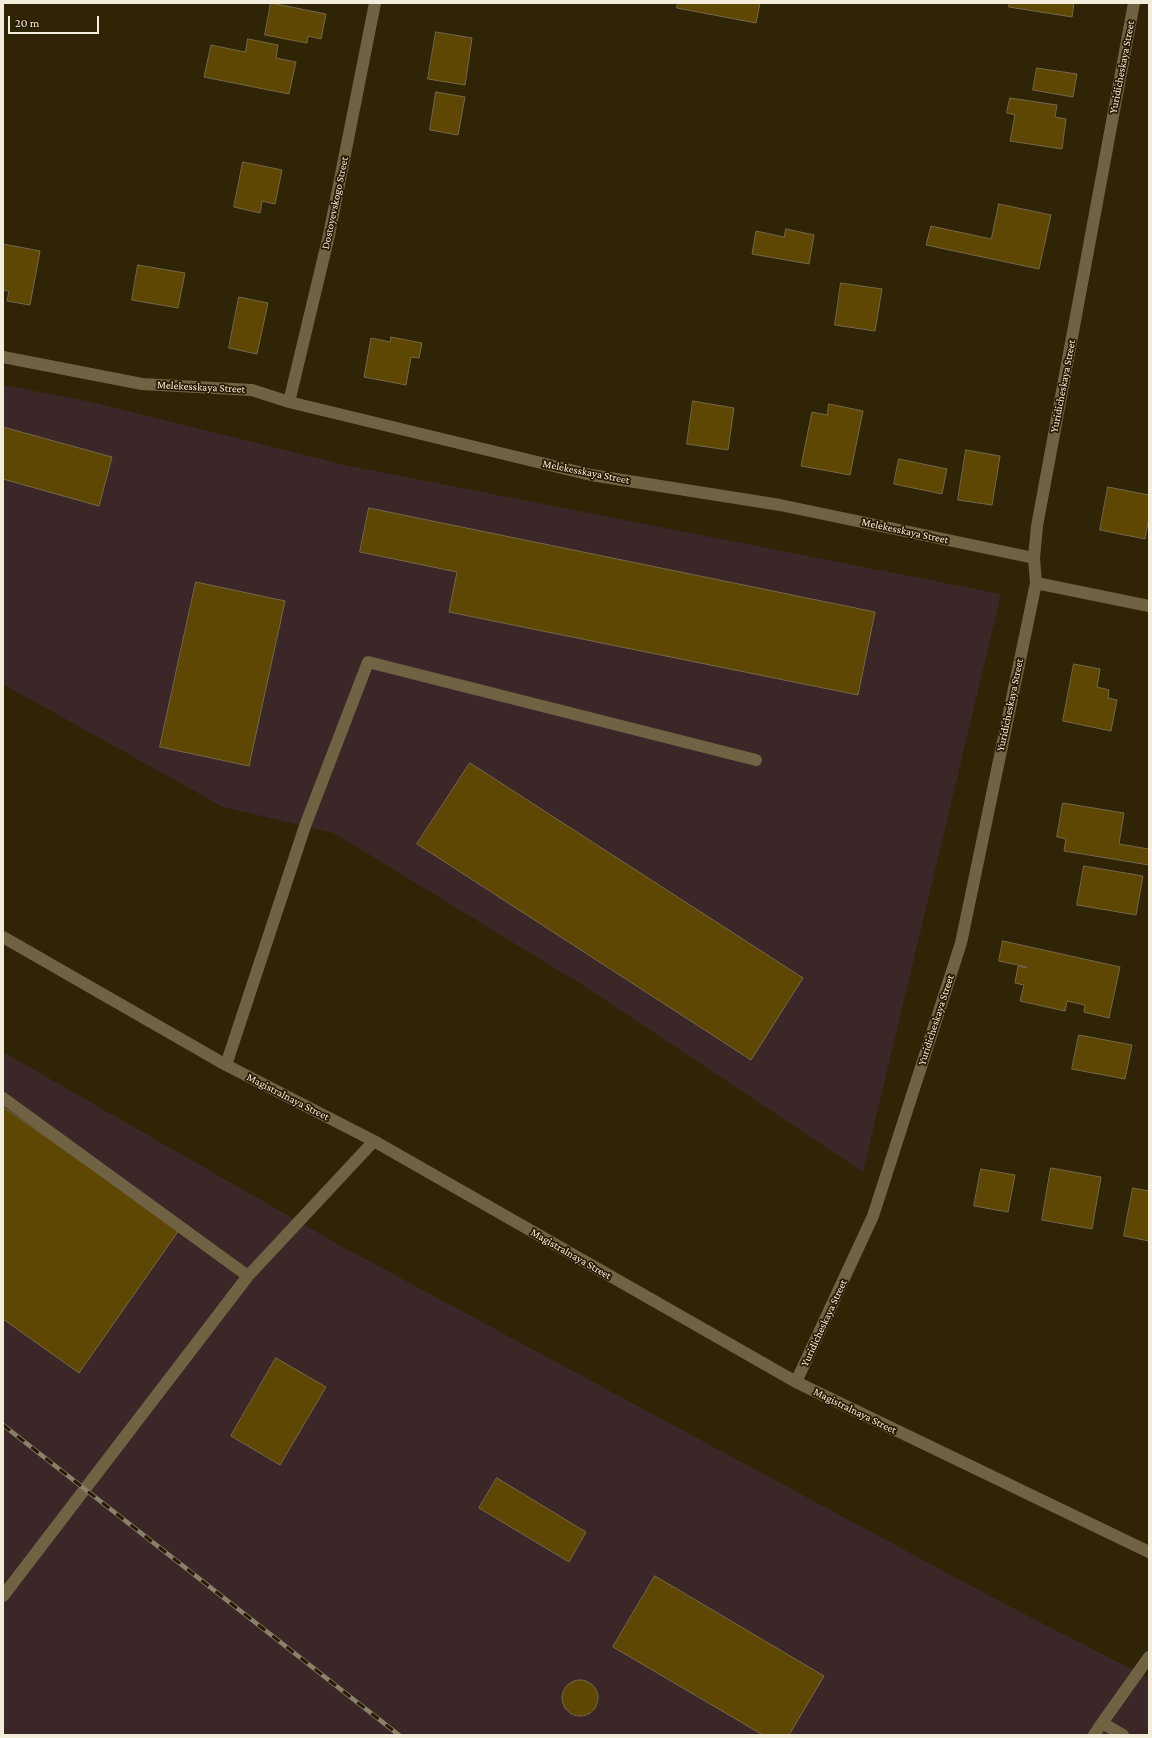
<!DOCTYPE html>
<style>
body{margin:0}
#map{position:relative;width:1152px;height:1738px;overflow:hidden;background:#2f2406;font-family:"Crimson Pro",serif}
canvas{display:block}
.frame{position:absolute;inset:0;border:4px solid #f4eddb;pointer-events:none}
.scale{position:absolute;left:8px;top:16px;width:91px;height:18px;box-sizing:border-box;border:2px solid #f4eddb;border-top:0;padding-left:5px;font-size:12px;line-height:14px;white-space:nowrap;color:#f4eddb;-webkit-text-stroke:3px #261a00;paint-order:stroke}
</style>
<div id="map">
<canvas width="1152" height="1738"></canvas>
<div class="frame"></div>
<div class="scale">20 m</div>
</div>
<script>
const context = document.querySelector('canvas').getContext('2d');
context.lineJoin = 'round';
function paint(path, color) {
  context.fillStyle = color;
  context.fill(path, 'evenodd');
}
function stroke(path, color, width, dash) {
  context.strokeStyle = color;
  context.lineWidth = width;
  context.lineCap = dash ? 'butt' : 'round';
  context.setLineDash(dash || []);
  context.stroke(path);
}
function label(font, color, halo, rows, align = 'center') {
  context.font = font + ' "Crimson Pro",serif';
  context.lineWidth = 3.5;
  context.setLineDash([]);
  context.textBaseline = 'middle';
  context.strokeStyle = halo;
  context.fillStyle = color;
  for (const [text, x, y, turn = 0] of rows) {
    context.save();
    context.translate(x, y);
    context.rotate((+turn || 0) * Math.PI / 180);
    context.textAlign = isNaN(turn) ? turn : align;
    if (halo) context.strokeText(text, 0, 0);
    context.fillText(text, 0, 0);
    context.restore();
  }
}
const industrial = new Path2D(`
 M3,385l84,16 263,65 651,128 -138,578 -279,-186 -250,-153 -111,-26 -220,-123z
 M3,1052l340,195 658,355 148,76v57h-1146z`);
const building = new Path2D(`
 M271,3l55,11 -5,25 -13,-3 -1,7 -42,-8z
 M678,3h82l-4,20 -79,-15z
 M1010,3h64l-2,14 -63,-10z
 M436,32l36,6 -7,47 -37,-6z
 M248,39l30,6 -2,13 20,4 -7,32 -85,-17 7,-32 34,7z
 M1037,68l40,6 -4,23 -40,-7z
 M436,92l29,5 -7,38 -28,-5z
 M1010,98l47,7 -2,12 11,2 -4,30 -52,-8 5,-26 -8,-2z
 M243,162l39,8 -7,34 -13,-3 -2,12 -26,-6z
 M999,204l52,11 -12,54 -113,-24 5,-19 60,13z
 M786,229l28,6 -5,29 -57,-10 4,-23 28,6z
 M3,244l37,7 -10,54 -23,-4 2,-10 -6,-1z
 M138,265l47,8 -7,35 -46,-8z
 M841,283l41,6 -7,42 -40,-6z
 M239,297l29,6 -11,51 -28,-6z
 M391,337l31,6 -3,15 -8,-1 -5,28 -42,-8 7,-39 19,4z
 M693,401l41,7 -6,42 -41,-6z
 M829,404l34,7 -13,64 -49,-9 11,-54 15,3z
 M3,427l109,30 -13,49 -96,-27z
 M966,450l34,6 -8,49 -34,-5z
 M899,459l48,10 -5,25 -48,-10z
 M1108,487l41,8v22l-4,22 -45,-9z
 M369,508l506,104 -17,83 -409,-83 8,-40 -97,-20z
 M196,582l89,19 -36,165 -89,-19z
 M1074,664l26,5 -3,18 12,3 -1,8 9,2 -6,31 -48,-10z
 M470,763l333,215 -52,82 -334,-216z
 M1063,803l61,10 -5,31 30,5v16l-85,-14 2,-12 -9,-2z
 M1084,866l59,10 -7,39 -59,-10z
 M1003,941l117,26 -11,51 -25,-6 1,-7 -18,-4 -2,10 -45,-10 4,-16 -9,-2 3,-17 8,2 1,-1 -28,-6z
 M1079,1035l53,10 -7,34 -53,-10z
 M3,1107l176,123 -100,143 -76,-54z
 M1051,1168l50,9 -9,52 -50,-9z
 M981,1169l34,6 -7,37 -34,-6z
 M1133,1188l16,3v50l-25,-5z
 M276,1358l50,29 -46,78 -49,-29z
 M497,1478l89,54 -17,30 -90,-54z
 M655,1576l169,100 -35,59h-26l-150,-88z
 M562 1698a18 18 0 1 1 36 0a18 18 0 1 1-36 0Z`);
const minor = new Path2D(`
 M3,357l139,27 110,6 37,12 302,73 189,30 254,53 2,25 113,23
 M289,402l40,-167 46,-232
 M3,937l223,128 148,76 422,241 353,170
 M226,1065l79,-239 63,-164 388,98
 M3,1098l245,178
 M796,1382l77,-166 88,-273 75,-360 -2,-25 3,-32 97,-523
 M3,1596l245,-320 126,-135
 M1094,1735l8,-12
 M1123,1735l-21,-12 47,-66`);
const rail = new Path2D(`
 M3,1425l396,310`);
const streetNames = [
 ["Yuridicheskaya Street",1122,67,-79],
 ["Dostoyevskogo Street",335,203,-78],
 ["Yuridicheskaya Street",1063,386,-79],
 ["Melekesskaya Street",201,387,3],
 ["Melekesskaya Street",586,472,11],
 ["Melekesskaya Street",905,531,12],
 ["Yuridicheskaya Street",1010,705,-78],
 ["Yuridicheskaya Street",936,1020,-72],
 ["Magistralnaya Street",288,1097,27],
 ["Magistralnaya Street",571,1254,30],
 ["Yuridicheskaya Street",824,1323,-65],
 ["Magistralnaya Street",855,1411,26]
];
paint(industrial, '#3b2727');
paint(building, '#5d4702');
stroke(building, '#75684a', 1);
stroke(minor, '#706344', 12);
stroke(rail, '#8a8169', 4.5);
stroke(rail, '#261a00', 3, [9]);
label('11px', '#f4eddb', '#261a00', streetNames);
</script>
